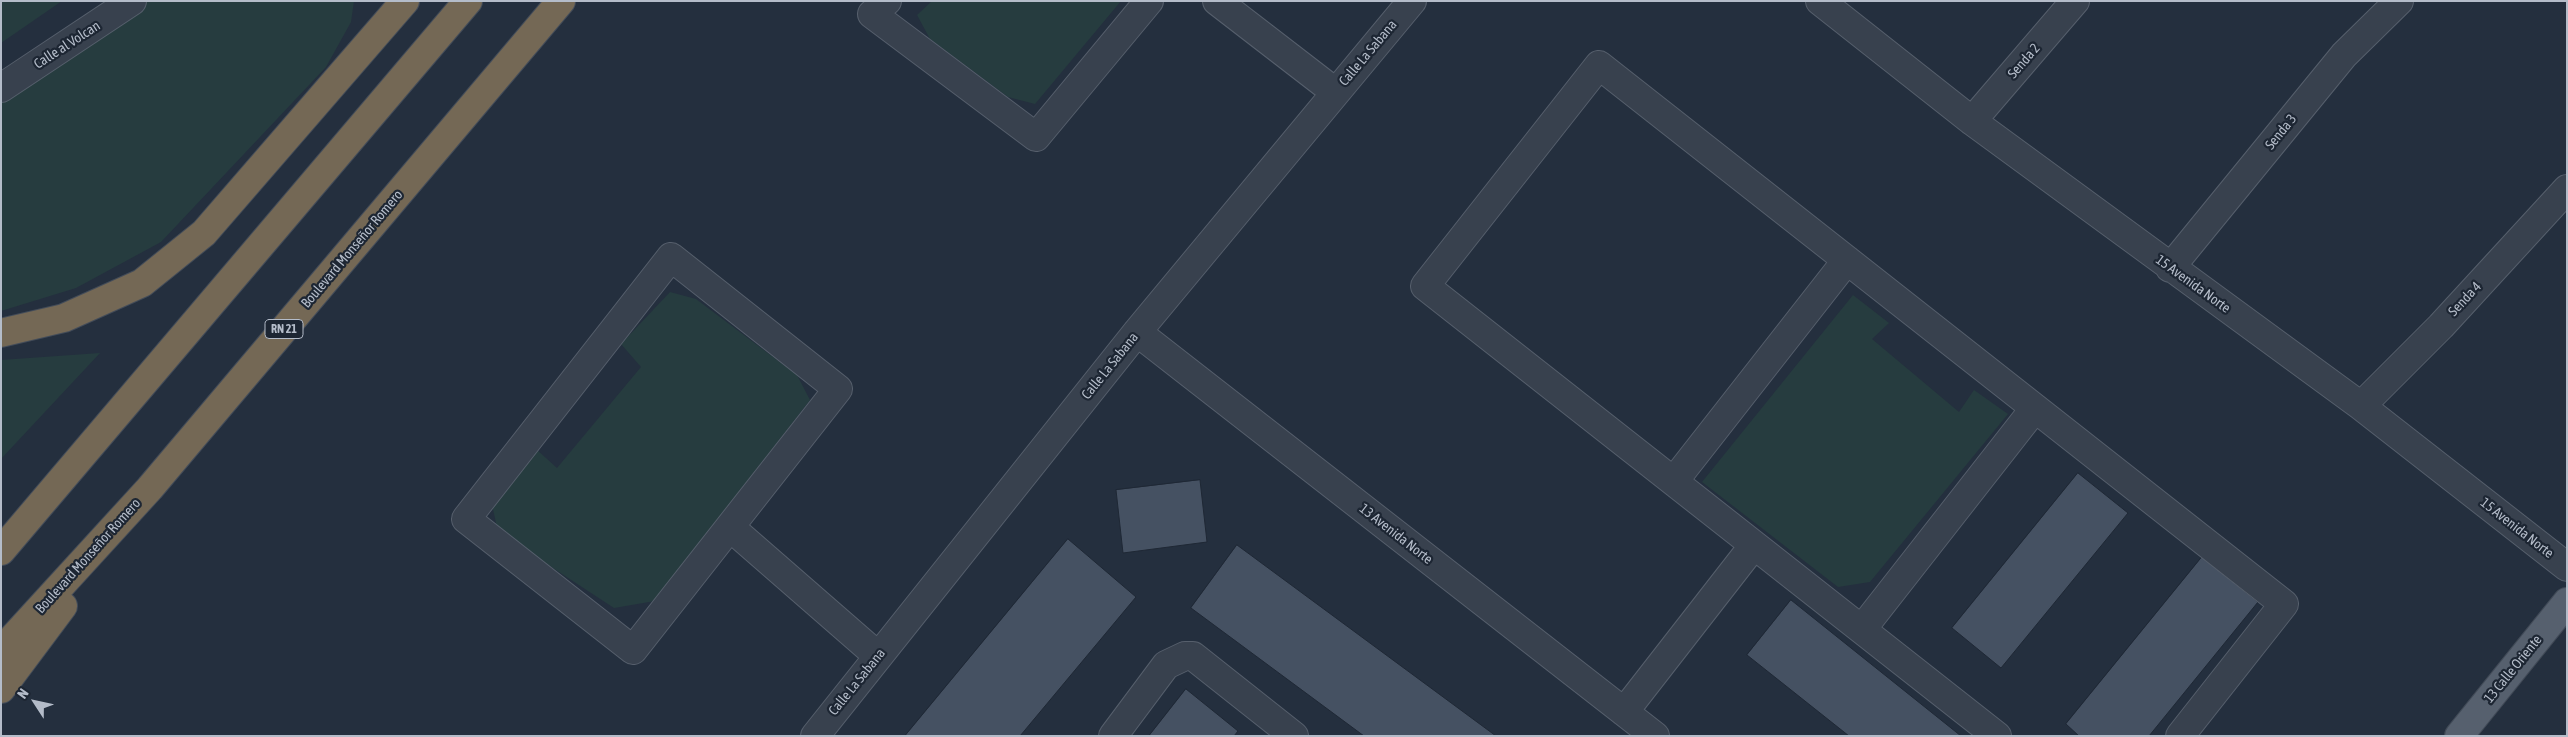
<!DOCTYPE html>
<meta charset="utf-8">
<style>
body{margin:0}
#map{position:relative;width:2568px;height:737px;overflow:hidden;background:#242f3e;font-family:"Asap Condensed",sans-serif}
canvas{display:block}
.frame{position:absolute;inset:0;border:2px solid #b4bcc9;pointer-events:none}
.north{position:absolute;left:10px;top:677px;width:50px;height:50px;-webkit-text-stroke:4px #1d2633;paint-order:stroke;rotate:305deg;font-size:14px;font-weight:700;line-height:20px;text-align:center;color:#b4bcc9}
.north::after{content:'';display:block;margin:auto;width:18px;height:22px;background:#b4bcc9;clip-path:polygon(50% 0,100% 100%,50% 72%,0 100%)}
</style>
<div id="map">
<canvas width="2568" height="737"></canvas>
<div class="frame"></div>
<div class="north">N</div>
</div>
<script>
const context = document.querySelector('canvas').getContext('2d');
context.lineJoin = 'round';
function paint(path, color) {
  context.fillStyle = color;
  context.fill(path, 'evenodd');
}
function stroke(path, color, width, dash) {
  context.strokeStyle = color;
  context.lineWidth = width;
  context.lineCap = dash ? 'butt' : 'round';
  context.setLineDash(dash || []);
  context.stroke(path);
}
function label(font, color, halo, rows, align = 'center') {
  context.font = font + ' "Asap Condensed",sans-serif';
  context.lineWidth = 4.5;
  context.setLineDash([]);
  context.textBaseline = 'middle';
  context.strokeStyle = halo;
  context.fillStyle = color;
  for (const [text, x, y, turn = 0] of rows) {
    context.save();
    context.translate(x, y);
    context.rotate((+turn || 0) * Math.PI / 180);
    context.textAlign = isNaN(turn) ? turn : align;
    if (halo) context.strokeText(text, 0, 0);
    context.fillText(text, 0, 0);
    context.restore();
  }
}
const green = new Path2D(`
 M1,1h61l-61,42z
 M145,1h209l-3,21 -25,45 -165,175 -85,46 -75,23v-211z
 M932,1h189l-86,103 -27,-7 -78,-58 -13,-24z
 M670,292l26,7 101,76 13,25 -155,201 -41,7 -116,-76 -7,-32 45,-51 21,19 84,-101 -20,-23z
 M1853,295l36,28 -17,16 87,73 15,-22 34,24 -138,168 -32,5 -136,-105z
 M100,353l-99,106v-99z`);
const building = new Path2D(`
 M2078,473l50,40 -127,155 -49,-40z
 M1200,480l7,62 -84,11 -7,-63z
 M1068,539l68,58 -116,139h-115z
 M1237,545l259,191h-132l-173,-128z
 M2202,557l56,45 -109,134h-70l-13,-12z
 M1791,600l170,136h-112l-102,-81z
 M1186,689l52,42 -4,5h-85z`);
const minor = new Path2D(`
 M887,1l-15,13 164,123 113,-136
 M1217,1l118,91
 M1820,1l152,120 389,285 206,161
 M1,88l131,-87
 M1972,121l103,-120
 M671,257l167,132 -205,261 -167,-131z
 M2170,268l174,-213 55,-54
 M1137,332l518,404
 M2361,406l80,-80 126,-137
 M1674,481l173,-221
 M730,527l148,129
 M1862,629l173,-221
 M1624,712l130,-167
 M815,736l322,-404 275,-331
 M1113,736l53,-71 19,-9h8l101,80
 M1997,736l-572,-450 174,-221 685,539 -104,132`);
const major = new Path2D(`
 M2459,736l108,-134`);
const highway = new Path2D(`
 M1,333l63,-15 78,-35 62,-50 201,-232
 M1,551l467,-550
 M1,651l149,-163 411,-487
 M1,689l62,-83`);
const shields = [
 [284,329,38]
];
const shieldNames = [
 ["RN 21",284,329]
];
const streetNames = [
 ["Calle al Volcan",67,45,-33],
 ["Calle La Sabana",1368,53,-50],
 ["Senda 2",2024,61,-49],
 ["Senda 3",2281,132,-51],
 ["Boulevard Monseñor Romero",352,249,-50],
 ["15 Avenida Norte",2193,284,36],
 ["Senda 4",2465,299,-47],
 ["Calle La Sabana",1110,366,-51],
 ["15 Avenida Norte",2517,528,38],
 ["13 Avenida Norte",1396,534,38],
 ["Boulevard Monseñor Romero",88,556,-48],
 ["13 Calle Oriente",2513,669,-51],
 ["Calle La Sabana",857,682,-51]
];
paint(green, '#263c3f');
paint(building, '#455162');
stroke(building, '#1f2835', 1);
stroke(minor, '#565f6c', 30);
stroke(major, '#414a57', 30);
stroke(highway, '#434c59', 30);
stroke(minor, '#38414e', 28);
stroke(major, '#56606e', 28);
stroke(highway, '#746855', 28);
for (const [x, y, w] of shields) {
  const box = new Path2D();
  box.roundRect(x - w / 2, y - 9.5, w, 19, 4);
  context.fillStyle = '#1d2633';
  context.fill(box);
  stroke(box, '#b4bcc9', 1);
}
label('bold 12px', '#b4bcc9', null, shieldNames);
label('14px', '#b4bcc9', '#1d2633', streetNames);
</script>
